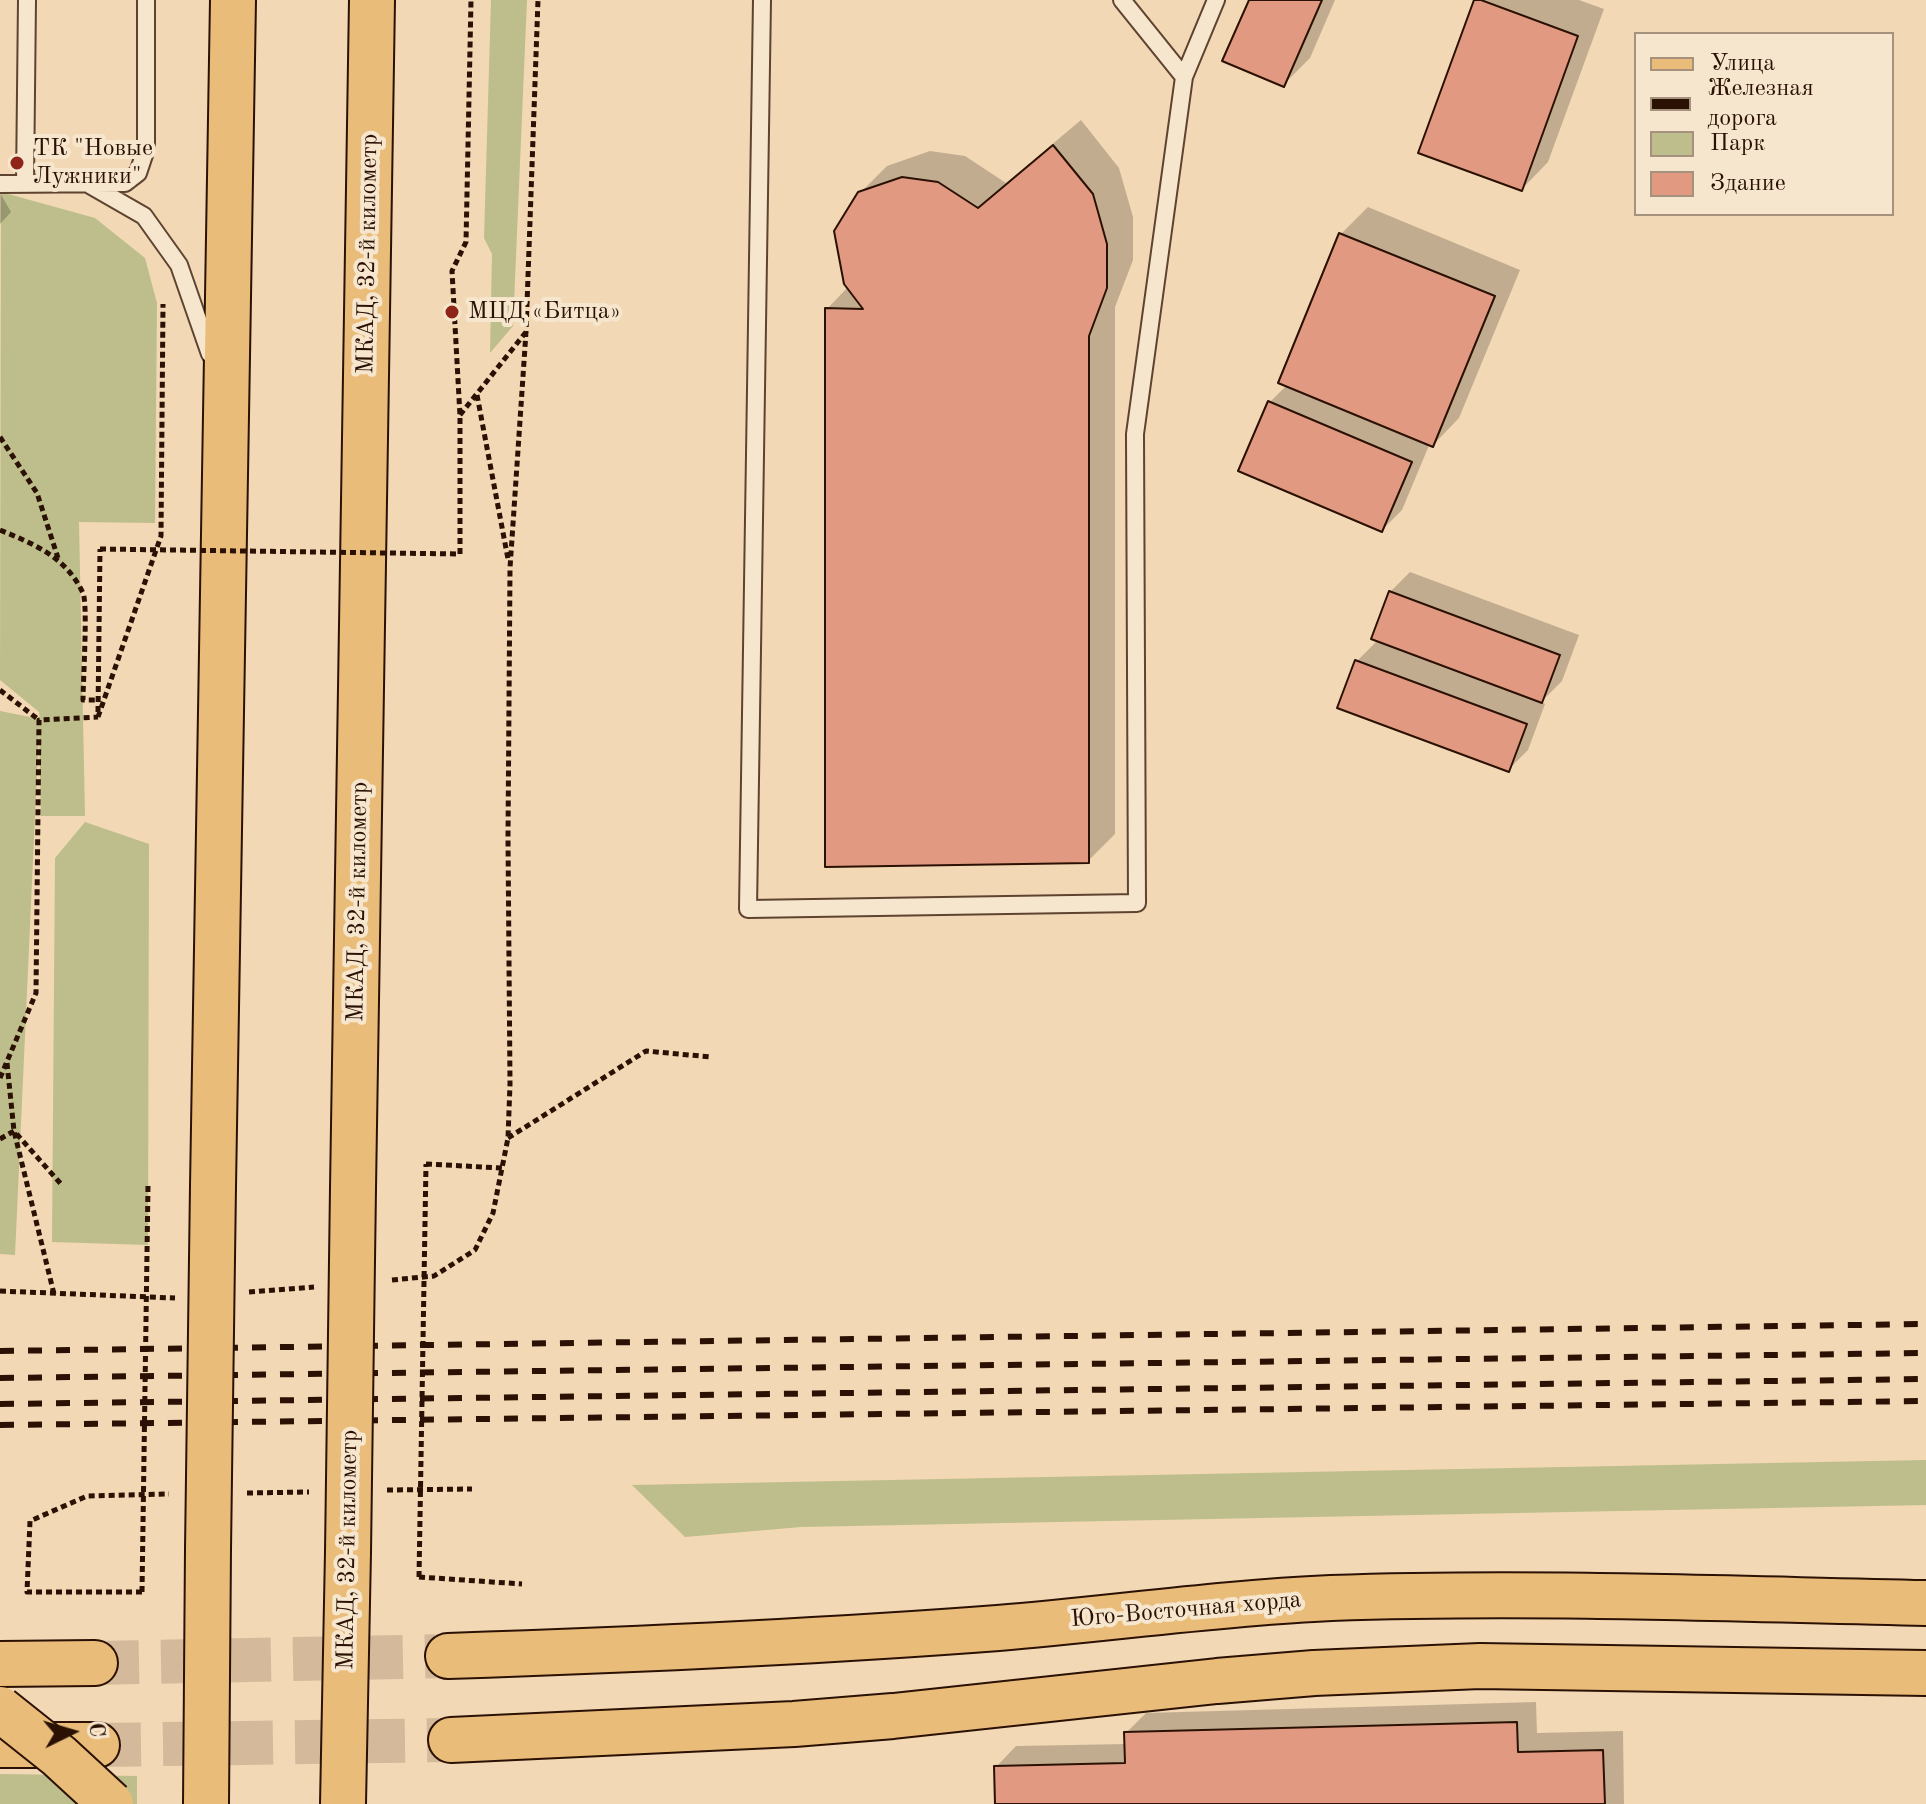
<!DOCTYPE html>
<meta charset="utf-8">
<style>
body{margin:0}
#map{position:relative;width:1926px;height:1804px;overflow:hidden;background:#f2d8b4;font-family:"Old Standard TT",serif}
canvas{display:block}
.legend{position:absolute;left:1634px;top:32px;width:260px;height:184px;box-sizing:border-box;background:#f7e6ce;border:2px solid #a5917d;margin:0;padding:10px 14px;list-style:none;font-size:24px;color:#2b1104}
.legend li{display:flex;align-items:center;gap:16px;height:40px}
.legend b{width:40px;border:2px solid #a5917d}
.north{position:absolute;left:32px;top:1692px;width:80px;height:80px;-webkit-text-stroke:6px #f7e6ce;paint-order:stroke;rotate:85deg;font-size:22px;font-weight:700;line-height:32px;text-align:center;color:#2b1104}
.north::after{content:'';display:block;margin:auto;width:28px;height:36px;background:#2b1104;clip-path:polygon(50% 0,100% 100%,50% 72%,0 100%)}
</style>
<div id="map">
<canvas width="1926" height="1804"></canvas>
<ul class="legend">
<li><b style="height:10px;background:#e9bc7a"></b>Улица</li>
<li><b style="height:10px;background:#2b1104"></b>Железная дорога</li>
<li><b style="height:22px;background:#bdbe8b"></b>Парк</li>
<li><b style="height:22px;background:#e19a81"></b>Здание</li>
</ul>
<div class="north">С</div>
</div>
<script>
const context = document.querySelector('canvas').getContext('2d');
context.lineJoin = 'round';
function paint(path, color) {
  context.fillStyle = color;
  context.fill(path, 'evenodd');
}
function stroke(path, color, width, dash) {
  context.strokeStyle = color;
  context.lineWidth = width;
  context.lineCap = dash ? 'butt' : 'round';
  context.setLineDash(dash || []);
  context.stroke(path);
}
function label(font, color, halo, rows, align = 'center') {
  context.font = font + ' "Old Standard TT",serif';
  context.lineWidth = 8;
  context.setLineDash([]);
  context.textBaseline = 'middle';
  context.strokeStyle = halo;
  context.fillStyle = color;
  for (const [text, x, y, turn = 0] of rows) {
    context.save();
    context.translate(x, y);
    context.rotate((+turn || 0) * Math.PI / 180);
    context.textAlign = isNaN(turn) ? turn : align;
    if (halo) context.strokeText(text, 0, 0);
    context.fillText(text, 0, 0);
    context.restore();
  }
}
const green = new Path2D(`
 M491,0h36l-14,326 -23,27 2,-99 -8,-16z
 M1,192l94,26 50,40 12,45 -2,220 -76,-1 6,294h-44l-2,-88 -24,527 -15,-1v-543l40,8 -1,-7 -39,-32z
 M85,822l64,22 -1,401 -96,-3 3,-384z
 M1926,1460v45l-1125,22 -116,10 -53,-52z
 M0,1774l137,2v28h-137z`);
const shadow = new Path2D(`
 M1251,0h84l-25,58 -27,27z
 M1476,0h103l25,9 -56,153 -26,27z
 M1081,120l38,48 14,49v43l-18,47v527l-27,27 -261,-552 21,-22 12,-94 27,-27 43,-15 35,5 41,27z
 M0,193l11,19 -11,12z
 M1368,207l152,63 -61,148 -26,27 -3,-2 -28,67 -20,20 -112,-128 17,-17 54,-151z
 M1410,572l169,63 -17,46 -21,21 4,2 -17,46 -20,20 -151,-109 21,-21 12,-48z
 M1536,1702l1,31 86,-2 1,73h-627l-1,-37 20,-21 111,-2 -1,-11 20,-20z`);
const building = new Path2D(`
 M1249,0h73l-38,87 -62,-26z
 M1474,0h7l97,36 -56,155 -104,-38z
 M1053,145l40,49 14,50v44l-18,48v527l-264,4v-559l38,1 -19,-25 -10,-53 24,-39 44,-15 36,5 40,26z
 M1339,233l156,63 -62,151 -155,-64z
 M1268,401l144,61 -30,70 -144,-61z
 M1389,591l171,64 -18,48 -171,-64z
 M1355,660l172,64 -18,48 -172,-64z
 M1517,1722l1,30 85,-2 2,54h-610l-1,-38 131,-3 -1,-31z`);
const primaryTunnel = new Path2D(`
 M95,1663l353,-7
 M97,1745l354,-5`);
const path = new Path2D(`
 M477,395l31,164
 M460,415l66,-83
 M0,437l37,56 21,65
 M0,530c34,14 66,27 83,63 5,11 0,89 0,107h16
 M460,554v-138l-8,-145 14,-29 5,-242
 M0,690l39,30
 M98,712l2,-163
 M98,717l63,-181 2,-232
 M7,1063l7,68 40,163
 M0,1078l36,-85 3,-273 59,-3
 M508,1138l138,-87 65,6
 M0,1139l14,-8 47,53
 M426,1164l76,4
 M392,1280l42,-4 41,-26 18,-37 15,-75 2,-54 -2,-247 2,-269 16,-236 12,-332
 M0,1291l175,7
 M249,1292l65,-5
 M387,1490l85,-1
 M247,1493l62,-1
 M419,1577l103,7
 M142,1592h-115l3,-71 57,-25 82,-2`);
const lane = new Path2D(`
 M762,0l-14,909 389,-6 -2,-469 49,-357 -62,-77
 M1184,77l32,-77
 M0,184l125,-1 13,-10 8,-24v-149
 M25,184l2,-184
 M90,185l54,31 35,49 31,89`);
const primary = new Path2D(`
 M448,1656c183,-6 366,-14 550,-28 111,-9 221,-25 333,-30 198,-7 397,1 595,5
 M0,1664l95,-1
 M451,1740l343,-16 99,-8 324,-35 97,-8 166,-7 446,7
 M0,1745h97`);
const highway = new Path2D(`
 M213,1186l20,-1186
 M353,1188l19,-1188
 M206,1804l2,-255
 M343,1804l5,-252`);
const rail = new Path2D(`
 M0,1351l1926,-27
 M0,1378l1926,-25
 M0,1404l1926,-25
 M0,1425l1926,-24`);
const pathBridge = new Path2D(`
 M100,549l360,5
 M419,1577l7,-413
 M142,1592l6,-407`);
const primaryBridge = new Path2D(`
 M0,1709l59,47 52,48`);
const highwayBridge = new Path2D(`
 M208,1549l5,-363
 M348,1552l5,-364`);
const markers = [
 [17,163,8,"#8f2418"],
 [452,312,8,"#8f2418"]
];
const poiNames = [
 ["ТК \"Новые",33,149],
 ["Лужники\"",33,177],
 ["МЦД «Битца»",468,312]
];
const streetNames = [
 ["МКАД, 32-й километр",368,254,-89],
 ["МКАД, 32-й километр",358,902,-89],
 ["МКАД, 32-й километр",348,1550,-89],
 ["Юго-Восточная хорда",1186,1610,-5]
];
paint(green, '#bdbe8b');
paint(shadow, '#0003');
paint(building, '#e19a81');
stroke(building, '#2b1104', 2);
stroke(primaryTunnel, '#d4ba9a', 44, [44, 22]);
stroke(lane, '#5d4330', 20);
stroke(primary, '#2b1104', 48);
stroke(highway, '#2b1104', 48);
stroke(path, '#2b1104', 5, [6, 4]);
stroke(lane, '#f7e6ce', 16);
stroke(primary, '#e9bc7a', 44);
stroke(highway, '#e9bc7a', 44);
stroke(rail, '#2b1104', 6, [14, 14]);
stroke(primaryBridge, '#2b1104', 48, []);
stroke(highwayBridge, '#2b1104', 48, []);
stroke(pathBridge, '#2b1104', 5, [6, 4]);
stroke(primaryBridge, '#e9bc7a', 44);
stroke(highwayBridge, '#e9bc7a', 44);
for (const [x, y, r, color] of markers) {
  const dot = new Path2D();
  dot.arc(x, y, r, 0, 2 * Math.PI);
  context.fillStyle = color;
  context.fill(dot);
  stroke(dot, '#f7e6ce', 3);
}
label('24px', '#2b1104', '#f7e6ce', poiNames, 'left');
label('24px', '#2b1104', '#f7e6ce', streetNames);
</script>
